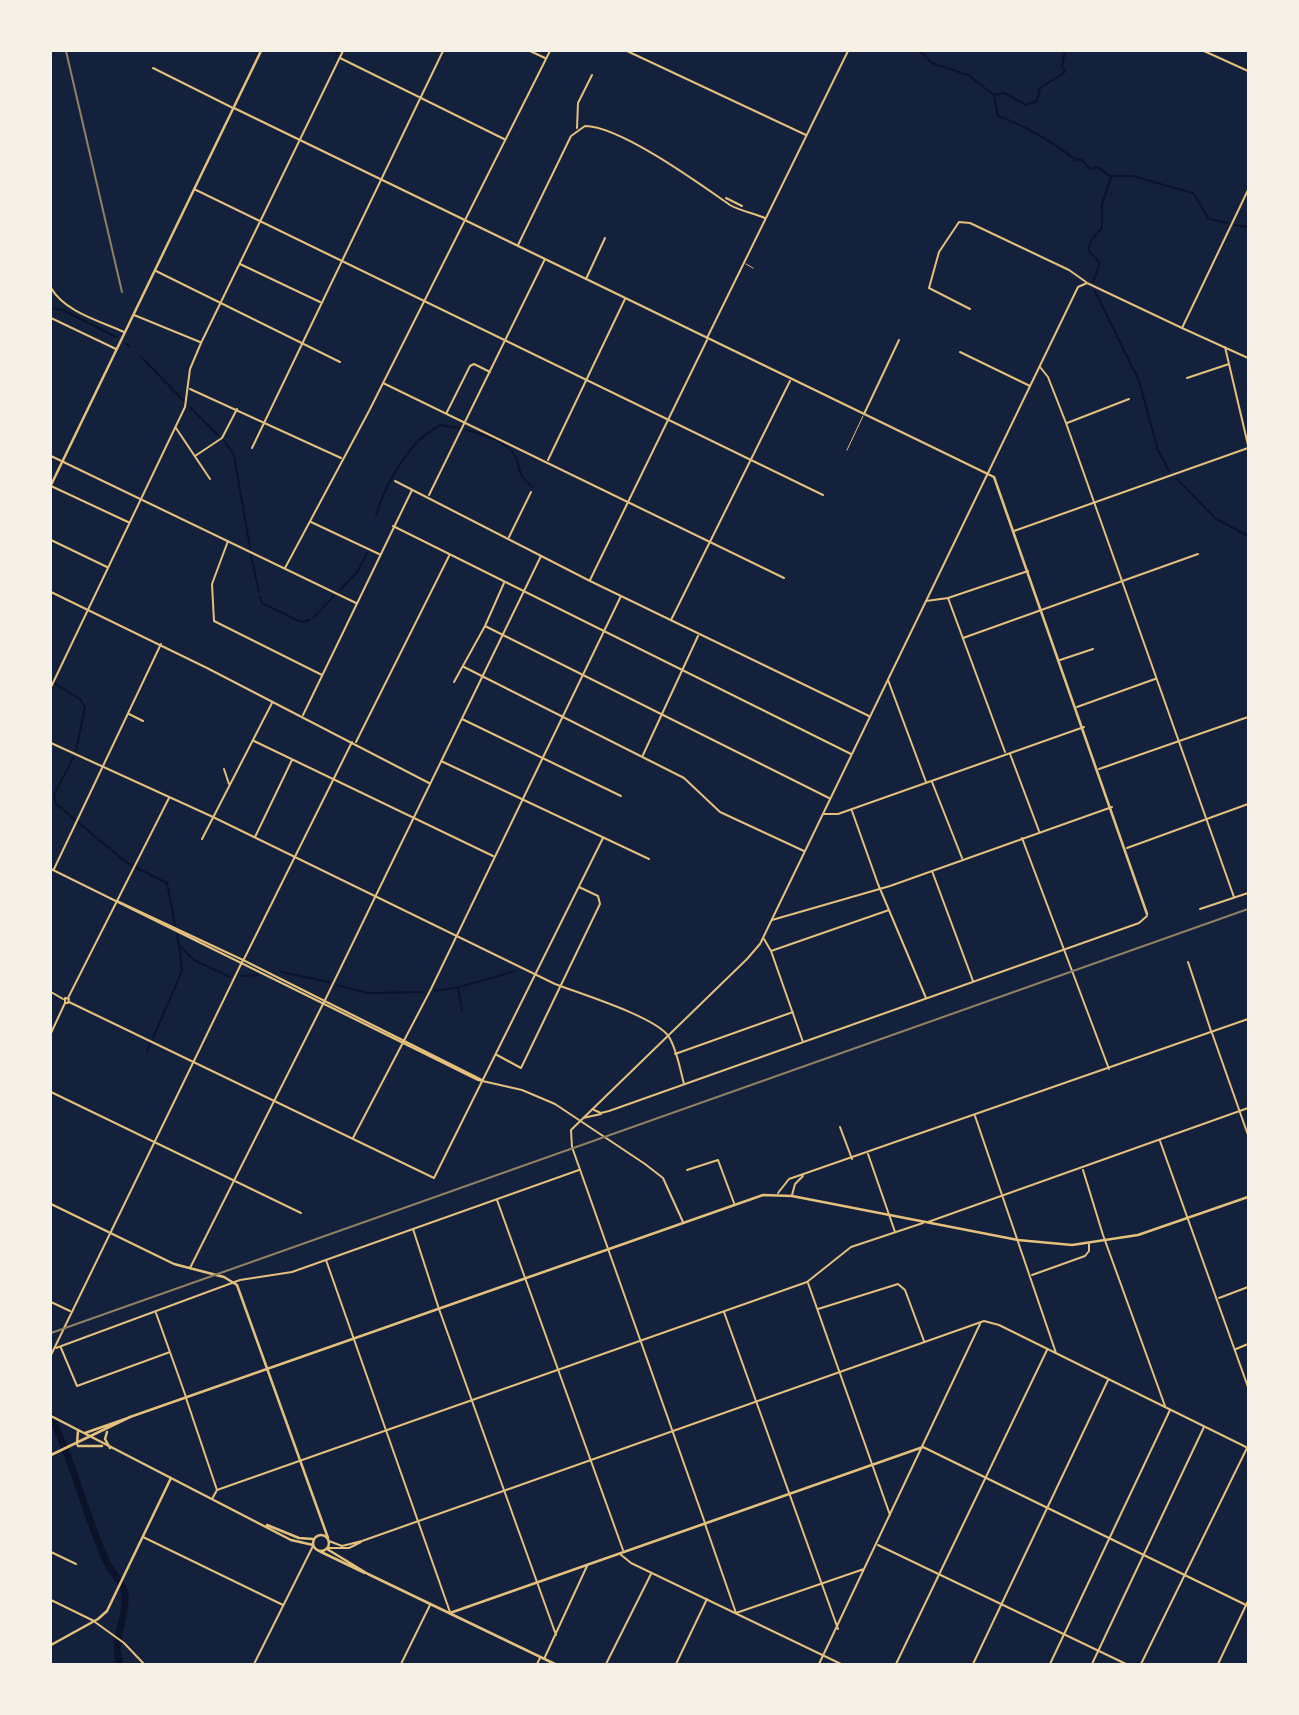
<!DOCTYPE html>
<style>
body{margin:0}
#map{position:relative;width:1299px;height:1715px;overflow:hidden;background:#14213d;font-family:"Nunito Sans",sans-serif}
canvas{display:block}
.frame{position:absolute;inset:0;border:52px solid #f6f1e7;pointer-events:none}
</style>
<div id="map">
<canvas width="1299" height="1715"></canvas>
<div class="frame"></div>
</div>
<script>
const context = document.querySelector('canvas').getContext('2d');
context.lineJoin = 'round';
function stroke(path, color, width, dash) {
  context.strokeStyle = color;
  context.lineWidth = width;
  context.lineCap = dash ? 'butt' : 'round';
  context.setLineDash(dash || []);
  context.stroke(path);
}
const stream = new Path2D(`
 M333,51l5,2
 M348,51h2
 M920,51l12,12 36,12 26,20 10,-2 22,12 11,-4 3,-13 25,-16 -3,-6 3,-15
 M1076,51h3
 M994,95l4,21c29,10 53,25 78,44l5,-1 9,10 8,-2 12,9h22l61,17 16,26 19,4
 M1235,225l13,2
 M1093,282l7,-19 -12,-13 4,-11 10,-11v-24l9,-26
 M1095,291l44,90 19,69 11,21
 M51,308l12,2 53,27
 M126,343l4,4
 M141,357l43,44
 M190,407l28,28
 M466,430c16,4 43,11 50,28 7,18 0,14 16,29
 M224,441l10,14 16,93
 M1177,479l38,39 33,18
 M376,515c10,-32 33,-75 65,-90l18,3
 M251,555l8,37
 M340,590l18,-19 9,-18
 M260,597l2,6 39,19 9,-2
 M313,618l21,-22
 M51,681l29,18 5,8 -9,44
 M73,758l-19,37 1,8 72,60 40,20 8,42
 M177,935l1,7
 M181,947l13,13 36,17
 M281,972l48,10
 M241,976l17,-1
 M337,985l31,8 57,-1
 M458,988l4,22
 M434,991l26,-4 55,-16
 M153,1038l29,-67 -3,-28
 M147,1051l3,-7`);
const river = new Path2D(`
 M51,1416c23,47 34,99 56,147 5,10 18,22 18,32 2,25 -14,44 -5,69`);
const service = new Path2D(`
 M746,264l7,4
 M847,450l16,-34`);
const minor = new Path2D(`
 M530,51l15,7
 M627,51l179,84
 M340,58l164,81
 M153,68l80,40
 M577,128l1,-25 14,-28
 M194,189l629,306
 M726,198l16,8
 M518,245l53,-109 14,-10c35,0 115,58 145,79 10,6 24,8 35,13
 M240,264l80,38
 M156,271l184,91
 M586,279l19,-41
 M51,288c14,24 49,33 73,44
 M970,309l-41,-21 10,-36 20,-30 11,1 99,47 17,12
 M134,315l66,27
 M51,318l65,31
 M1182,328l66,30
 M1225,347l23,98
 M960,352l70,34
 M1040,367l8,10 18,46 168,474
 M1187,378l42,-14
 M383,383l401,195
 M190,389l151,69
 M447,412l23,-46 4,-2 16,8
 M864,414l35,-74
 M1067,423l62,-24
 M176,428l34,51
 M252,448l191,-397
 M51,456l305,147
 M195,456l27,-18 15,-29
 M548,460l77,-161
 M395,481l195,100 279,135
 M51,486l77,36
 M429,495l116,-236
 M311,522l68,32
 M393,526l458,228
 M1014,531l234,-83
 M509,537l22,-45
 M51,540l56,27
 M228,541l-16,43 2,37 108,54
 M285,568l84,-157 181,-360
 M590,580l117,-240
 M51,592l156,76 222,115
 M948,598l57,154
 M926,601l22,-3 80,-27
 M671,620l119,-239
 M485,626l344,172
 M963,638l235,-84
 M1060,660l33,-11
 M464,667l220,111 36,34 84,39
 M888,680l38,102
 M454,682l31,-56 19,-43
 M51,687l134,-280 5,-38 11,-26 142,-292
 M1077,707l78,-28
 M129,714l14,7
 M303,715l109,-225
 M462,719l159,77
 M254,741l239,115
 M356,742l93,-186
 M1010,754l29,77
 M643,755l55,-119
 M441,761l208,98
 M224,769l5,15
 M1099,769l149,-52
 M932,782l30,76
 M852,811l26,73 48,114
 M823,814h15l246,-87
 M255,837l37,-77
 M1022,838l87,231
 M202,839l70,-136
 M54,869l107,-225
 M932,871l41,110
 M1200,909l48,-16
 M772,920l118,-34 222,-79
 M764,939l7,12 32,91
 M771,951l118,-41
 M244,959l108,-217
 M1188,962l23,69
 M51,992l12,7
 M69,1002l365,176 169,-340
 M675,1054l118,-42
 M497,1055l24,13 79,-164 -2,-8 -19,-9
 M51,1092l250,121
 M975,1116l81,237
 M840,1127l12,32
 M353,1138l78,-149 190,-393
 M1160,1141l88,246
 M868,1154l27,78
 M687,1170l31,-10 16,43
 M1083,1170l20,65 62,171
 M497,1200l126,350
 M928,1222l320,-114
 M413,1229l26,80 117,326
 M326,1260l124,352
 M190,1268l136,-270 215,-442
 M1032,1275l53,-19 4,-5v-7
 M808,1283l82,232
 M1219,1298l29,-11
 M818,1309l80,-25 7,6 19,51
 M724,1312l114,317
 M156,1313l30,84
 M56,1348l184,-68 52,-8 287,-102
 M61,1348l16,38 93,-34
 M1236,1349l12,-5
 M705,1524l31,89 128,-44
 M143,1537l140,68
 M878,1545l248,119
 M51,1552l25,12
 M95,1622l29,21 20,21
 M544,1659l43,-93
 M401,1664l29,-59
 M537,1664l3,-6
 M606,1664l45,-90
 M676,1664l31,-65
 M819,1664l161,-340
 M973,1664l135,-284
 M1050,1664l120,-254
 M1092,1664l112,-237
 M1141,1664l106,-216
 M1218,1664l30,-63`);
const tertiary = new Path2D(`
 M1204,51l44,20
 M707,338l141,-287
 M51,743l162,74 342,167c23,9 102,33 114,53 8,13 11,32 15,47
 M1127,848l121,-44
 M51,869l427,211 44,10 33,14 90,60 18,14 20,44
 M117,901l126,59 239,120
 M65,998l4,1 -1,4h-3z
 M68,998l101,-200
 M51,1033l14,-30
 M1212,1033l36,102
 M594,1110l7,3 8,-2 530,-188 8,-7
 M583,1118l18,-4
 M778,1193l11,-14 459,-160
 M792,1195l3,-11 8,-8
 M51,1302l19,9
 M51,1355l192,-395
 M186,1398l31,92 -5,9
 M217,1490l590,-208 44,-35 72,-24
 M705,1523l-133,-376 -1,-17 176,-171 13,-15 318,-657 9,-4 95,45 66,-138
 M329,1541l13,5 20,-5 622,-220 15,4 249,123
 M328,1548h21l12,-6
 M620,1554l11,9 210,101
 M51,1600l43,21
 M254,1664l59,-118
 M896,1664l151,-314`);
const secondary = new Path2D(`
 M234,108l760,369 153,437
 M51,485l210,-434
 M51,1204l123,60 50,13 13,8 91,253
 M450,1613l473,-166 325,159
 M51,1645l47,-26 9,-8 64,-133`);
const primary = new Path2D(`
 M51,1416l240,124 22,5
 M107,1432l-2,7 5,9
 M85,1433l43,-15
 M77,1444l1,-13
 M78,1446h24
 M51,1455l79,-38 633,-222 29,1 226,44 54,5 66,-10 110,-38
 M267,1525l32,13 14,1
 M313 1543a8 8 0 1 1 16 0a8 8 0 1 1-16 0Z
 M327,1549l41,25 187,90
 M319,1551l46,22`);
const rail = new Path2D(`
 M66,51l56,241
 M51,1333l1197,-424`);
stroke(stream, '#0b132b', 2);
stroke(river, '#0b132b', 7);
stroke(service, '#e5c07b', 1);
stroke(minor, '#e5c07b', 2);
stroke(tertiary, '#e5c07b', 2);
stroke(secondary, '#e5c07b', 2.5);
stroke(primary, '#e5c07b', 2.5);
stroke(rail, '#918062', 2);
</script>
